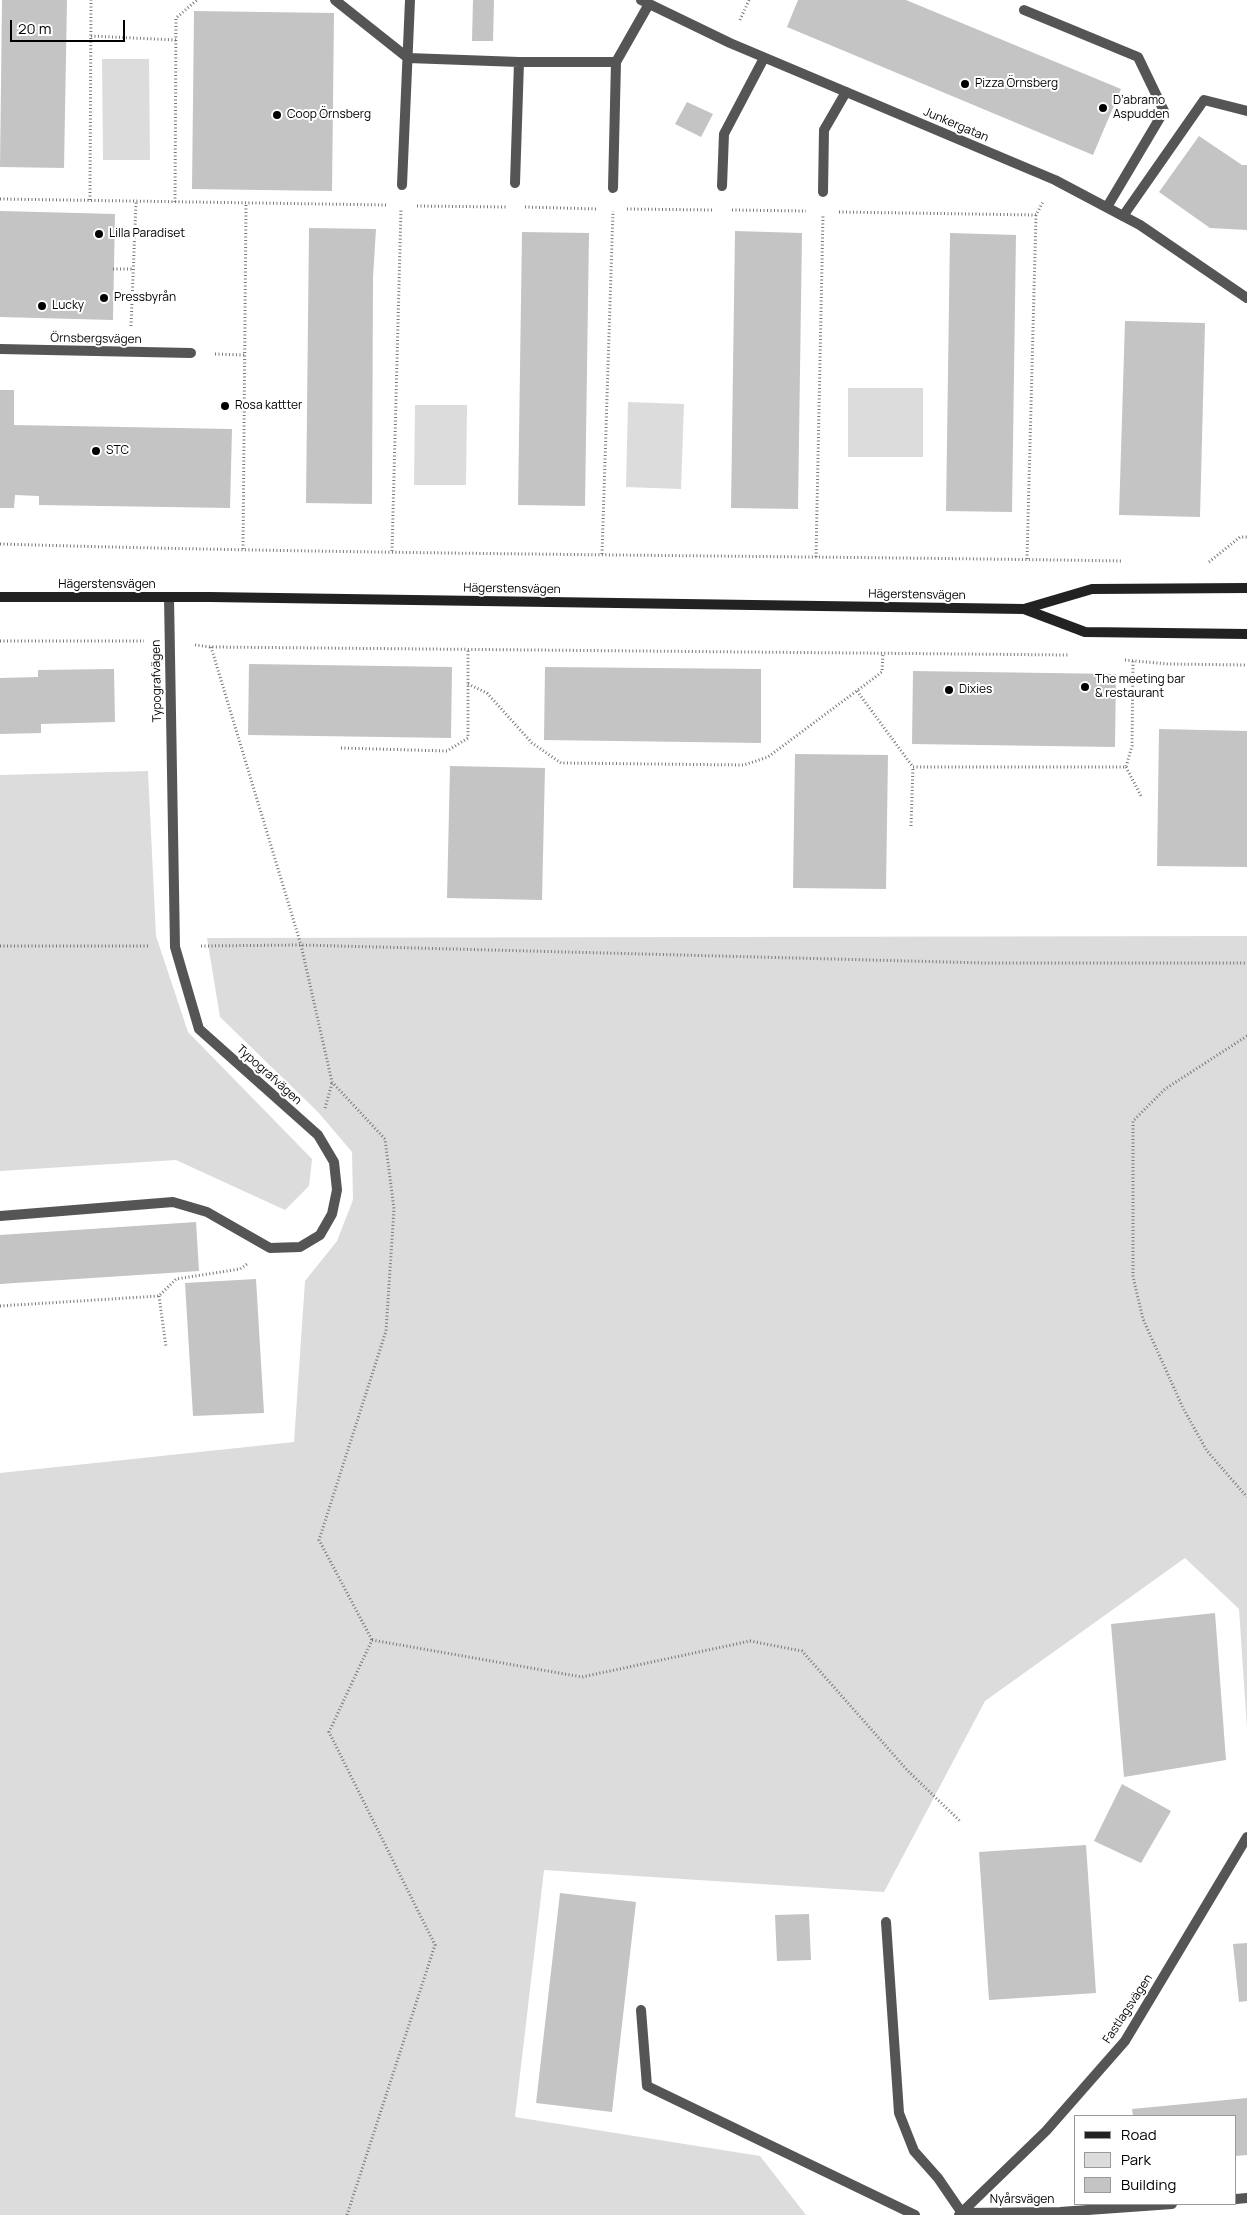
<!DOCTYPE html>
<meta charset="utf-8">
<style>
body{margin:0}
#map{position:relative;width:1247px;height:2215px;overflow:hidden;background:#fff;font-family:Manrope,sans-serif}
canvas{display:block}
.legend{position:absolute;left:1074px;top:2115px;width:162px;height:90px;box-sizing:border-box;background:#fff;border:1px solid #999;margin:0;padding:6px 9px;list-style:none;font-size:15px;color:#000}
.legend li{display:flex;align-items:center;gap:10px;height:25px}
.legend b{width:25px;border:1px solid #999}
.scale{position:absolute;left:10px;top:20px;width:115px;height:22px;box-sizing:border-box;border:2px solid #000;border-top:0;padding-left:6px;font-size:15px;line-height:18px;white-space:nowrap;color:#000;-webkit-text-stroke:4px #fff;paint-order:stroke}
</style>
<div id="map">
<canvas width="1247" height="2215"></canvas>
<ul class="legend">
<li><b style="height:6px;background:#222"></b>Road</li>
<li><b style="height:14px;background:#dcdcdc"></b>Park</li>
<li><b style="height:14px;background:#c4c4c4"></b>Building</li>
</ul>
<div class="scale">20 m</div>
</div>
<script>
const context = document.querySelector('canvas').getContext('2d');
context.lineJoin = 'round';
function paint(path, color) {
  context.fillStyle = color;
  context.fill(path, 'evenodd');
}
function stroke(path, color, width, dash) {
  context.strokeStyle = color;
  context.lineWidth = width;
  context.lineCap = dash ? 'butt' : 'round';
  context.setLineDash(dash || []);
  context.stroke(path);
}
function label(font, color, halo, rows, align = 'center') {
  context.font = font + ' Manrope,sans-serif';
  context.lineWidth = 4;
  context.setLineDash([]);
  context.textBaseline = 'middle';
  context.strokeStyle = halo;
  context.fillStyle = color;
  for (const [text, x, y, turn = 0] of rows) {
    context.save();
    context.translate(x, y);
    context.rotate((+turn || 0) * Math.PI / 180);
    context.textAlign = isNaN(turn) ? turn : align;
    if (halo) context.strokeText(text, 0, 0);
    context.fillText(text, 0, 0);
    context.restore();
  }
}
const green = new Path2D(`
 M102,59h47l1,101h-47z
 M848,388h75v69h-75z
 M628,402l56,2 -3,85 -55,-2z
 M415,405h52l-1,80h-52z
 M148,771l8,165 32,96 124,127 -3,27 -24,24 -109,-50 -176,11v-396z
 M1247,936v792l-8,-119 -54,-51 -200,143 -101,191 -340,-22 -29,247 245,39 46,59h-806v-742l294,-31 11,-161 32,-40 16,-41 -1,-48 -34,-40 -98,-95 -13,-79z`);
const building = new Path2D(`
 M2,0h65l-3,168 -64,-1z
 M473,0h21l-1,41h-21z
 M798,0h108l215,89 -28,66 -306,-128z
 M194,11l140,2 -2,178 -140,-2z
 M687,102l26,12 -12,23 -26,-13z
 M1199,136l43,29h5v65l-37,-2 -51,-36z
 M0,211l115,3 -2,106 -113,-3z
 M309,228l67,1 -3,48 -1,227 -66,-1z
 M735,231l67,2 -4,276 -67,-1z
 M522,232l67,1 -4,273 -67,-1z
 M950,233l66,2 -4,277 -66,-1z
 M1125,321l80,2 -5,194 -81,-2z
 M0,390h14v35l218,4 -2,79 -191,-3v-9l-24,-1 -1,13h-14z
 M249,664l203,3 -1,71 -203,-3z
 M545,667l216,2v74l-217,-3z
 M114,669l1,53 -74,2v9l-41,1v-56l38,-1v-7z
 M913,671l203,3 -1,73 -203,-3z
 M1159,729l88,2v136l-90,-1z
 M795,754l93,1 -2,134 -93,-1z
 M450,766l95,2 -3,132 -95,-2z
 M196,1222l3,49 -199,13v-49z
 M256,1279l8,134 -71,3 -8,-133z
 M1215,1613l11,147 -102,17 -13,-153z
 M1122,1784l49,27 -30,52 -47,-22z
 M1086,1845l10,148 -107,7 -10,-148z
 M560,1893l76,9 -24,210 -76,-9z
 M809,1914l2,46 -34,1 -2,-46z
 M1247,1943v58l-8,1 -6,-58z
 M1247,2098v57l-11,1v-40h-103l-1,-7z`);
const path = new Path2D(`
 M740,20l9,-20
 M91,36l85,4
 M0,199l386,6
 M90,200l1,-200
 M175,202l1,-184 21,-18
 M417,206l89,1
 M525,207l73,2
 M627,209l86,1
 M732,210l74,1
 M839,212l197,3 7,-13
 M113,269h20
 M131,326l5,-124
 M215,354l29,1
 M0,544c374,11 749,11 1123,17
 M243,549l3,-346
 M392,551l9,-342
 M602,554l11,-343
 M816,557l7,-342
 M1027,559l9,-344
 M1209,562l31,-25h7
 M0,641h144
 M195,645l16,2 858,8
 M211,647l90,298 31,137 53,57 9,70 -8,122 -67,209 53,100
 M1125,660l43,4 79,1
 M468,684l19,9 45,50 29,20 183,2 24,-8 114,-85 1,-19
 M857,691l56,76h213l6,-21 1,-85
 M341,748l106,3 21,-13v-89
 M1126,767l15,29
 M911,826l2,-59
 M0,946h149
 M201,946l100,-1 684,18h262
 M1247,1036l-82,53 -32,32v156l10,42 40,89 24,43 40,46
 M325,1108l7,-25
 M159,1296l7,51
 M0,1306l159,-10 17,-17 64,-10 7,-5
 M372,1640l210,37 168,-36 52,10 106,120 53,51
 M347,2215l88,-270 -106,-213 43,-92`);
const lane = new Path2D(`
 M335,0l73,58 111,4h97
 M1024,10l114,47 26,54 -57,96
 M515,183l4,-121
 M402,185l8,-185
 M722,186l2,-52 40,-76
 M613,188l3,-126 33,-58
 M823,192l1,-62 22,-38
 M1123,216l81,-116 43,11
 M886,1922l13,191 15,38 24,27 24,35
 M641,2010l6,76 268,129`);
const street = new Path2D(`
 M641,0l89,43 325,137 85,45 107,73
 M0,349l191,4
 M0,1216l173,-14 34,10 63,36 30,-1 20,-12 12,-21 5,-24 -3,-28 -16,-27 -119,-106 -24,-82 -6,-350
 M1236,2199l11,-1
 M962,2213l98,-1 112,-8
 M959,2215l87,-84 79,-90 122,-204`);
const secondary = new Path2D(`
 M0,597h210l814,12 68,-20 155,-1
 M1024,609l61,23 162,2`);
const markers = [
 [965,84,5,"#000"],
 [1103,108,5,"#000"],
 [277,115,5,"#000"],
 [99,234,5,"#000"],
 [104,298,5,"#000"],
 [42,306,5,"#000"],
 [225,406,5,"#000"],
 [96,451,5,"#000"],
 [1085,687,5,"#000"],
 [949,690,5,"#000"]
];
const poiNames = [
 ["Pizza Örnsberg",975,84],
 ["D’abramo",1113,101],
 ["Aspudden",1113,115],
 ["Coop Örnsberg",287,115],
 ["Lilla Paradiset",109,234],
 ["Pressbyrån",114,298],
 ["Lucky",52,306],
 ["Rosa kattter",235,406],
 ["STC",106,451],
 ["The meeting bar",1095,680],
 ["& restaurant",1095,694],
 ["Dixies",959,690]
];
const streetNames = [
 ["Junkergatan",956,125,23],
 ["Örnsbergsvägen",96,339,1],
 ["Hägerstensvägen",107,585],
 ["Hägerstensvägen",512,589,1],
 ["Hägerstensvägen",917,595,1],
 ["Typografvägen",157,681,-91],
 ["Typografvägen",269,1075,42],
 ["Fastlagsvägen",1128,2009,-57],
 ["Nyårsvägen",1022,2200]
];
paint(green, '#dcdcdc');
paint(building, '#c4c4c4');
stroke(path, '#777', 3, [1, 2.5]);
stroke(lane, '#555', 10);
stroke(street, '#555', 10);
stroke(secondary, '#222', 10);
for (const [x, y, r, color] of markers) {
  const dot = new Path2D();
  dot.arc(x, y, r, 0, 2 * Math.PI);
  context.fillStyle = color;
  context.fill(dot);
  stroke(dot, '#fff', 2);
}
label('12px', '#000', '#fff', poiNames, 'left');
label('12px', '#000', '#fff', streetNames);
</script>
